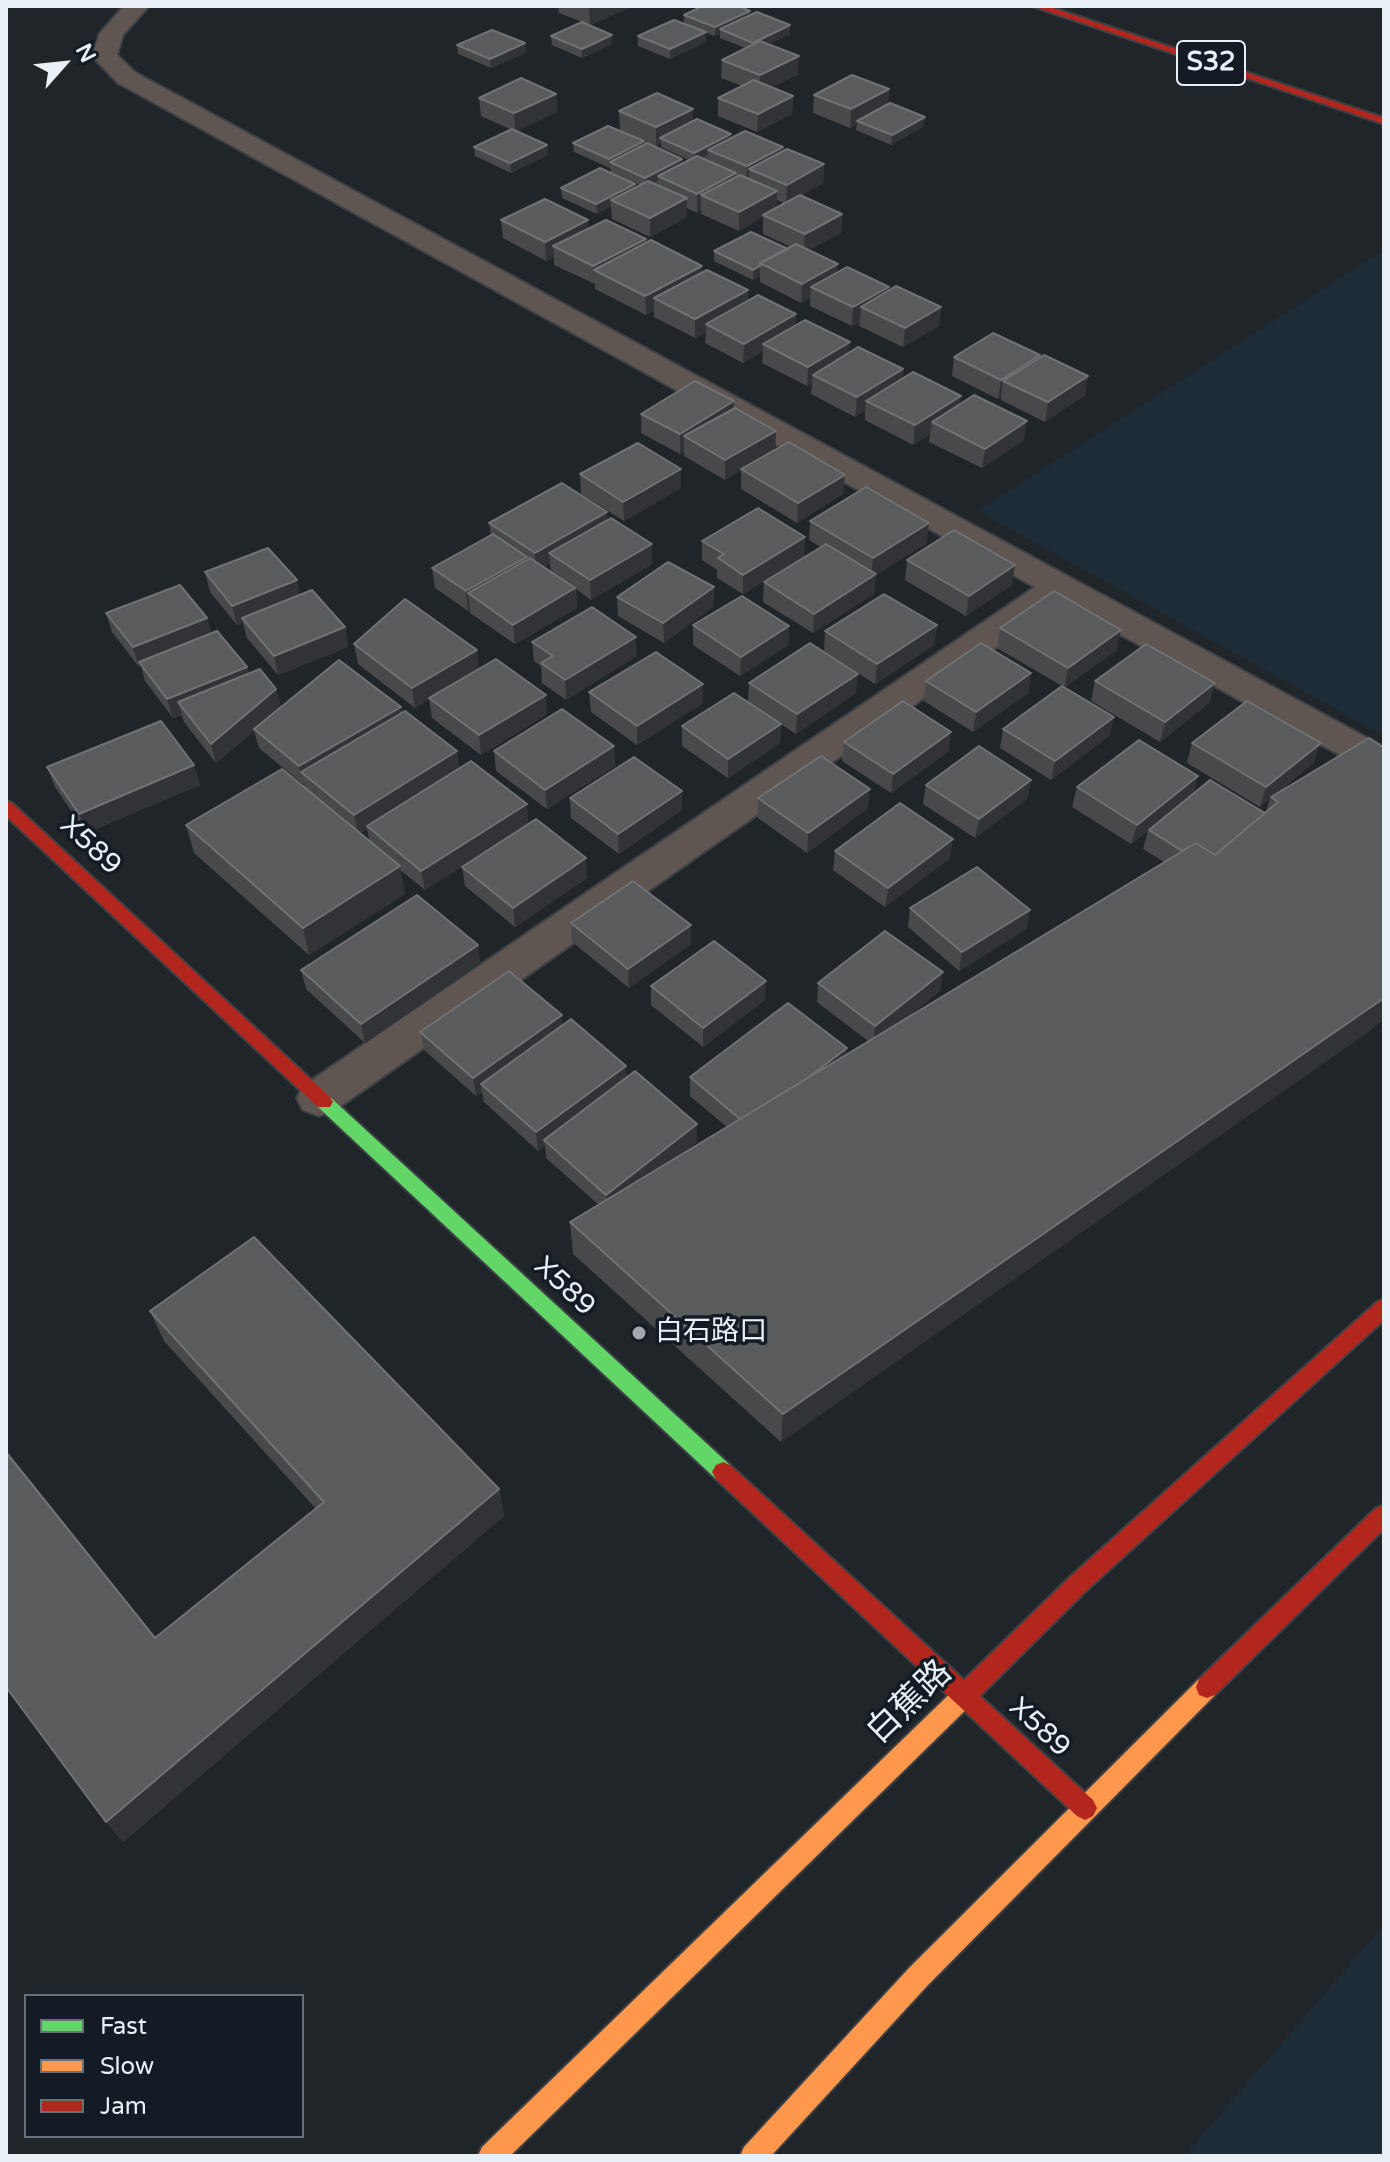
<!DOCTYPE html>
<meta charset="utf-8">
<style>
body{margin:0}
#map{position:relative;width:1390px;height:2162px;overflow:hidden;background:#20252a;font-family:"Varela Round",sans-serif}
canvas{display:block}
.frame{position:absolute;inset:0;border:8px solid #e8eff5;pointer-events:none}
.legend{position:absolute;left:24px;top:1994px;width:280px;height:144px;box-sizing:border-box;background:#131c24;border:2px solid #687078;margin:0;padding:10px 14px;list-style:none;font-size:24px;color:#e8eff5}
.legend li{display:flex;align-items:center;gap:16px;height:40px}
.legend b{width:40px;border:2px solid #687078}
.north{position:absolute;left:24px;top:24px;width:80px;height:80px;-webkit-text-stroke:6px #131c24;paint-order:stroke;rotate:63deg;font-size:22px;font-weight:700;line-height:32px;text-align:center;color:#e8eff5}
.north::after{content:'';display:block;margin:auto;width:28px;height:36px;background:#e8eff5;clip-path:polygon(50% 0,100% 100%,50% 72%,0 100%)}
</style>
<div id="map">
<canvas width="1390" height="2162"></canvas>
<div class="frame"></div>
<ul class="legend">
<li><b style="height:10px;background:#63d668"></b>Fast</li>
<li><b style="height:10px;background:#ff974d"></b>Slow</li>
<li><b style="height:10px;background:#b3261e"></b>Jam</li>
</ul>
<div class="north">N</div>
</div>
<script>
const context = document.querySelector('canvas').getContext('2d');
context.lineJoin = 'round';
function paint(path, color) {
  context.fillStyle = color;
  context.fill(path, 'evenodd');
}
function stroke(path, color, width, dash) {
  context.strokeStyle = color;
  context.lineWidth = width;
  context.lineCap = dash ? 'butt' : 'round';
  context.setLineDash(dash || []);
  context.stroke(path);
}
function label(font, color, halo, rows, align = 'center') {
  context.font = font + ' "Varela Round","Noto Sans SC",sans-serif';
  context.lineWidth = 7;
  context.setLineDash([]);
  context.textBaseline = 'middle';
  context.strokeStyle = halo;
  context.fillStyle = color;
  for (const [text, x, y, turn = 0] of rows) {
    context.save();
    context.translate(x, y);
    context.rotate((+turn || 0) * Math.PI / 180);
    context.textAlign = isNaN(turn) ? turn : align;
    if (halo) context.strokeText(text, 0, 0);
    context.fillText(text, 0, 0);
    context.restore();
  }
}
const built = new Path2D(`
 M1384,250v486l-406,-225z
 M1384,1925v231h-200z`);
const street = new Path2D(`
 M124,6h25l-26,29 -6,20 19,18 1248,674v29l-13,-4 -310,-170 -726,508 -16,6 -16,-6 -6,-12 6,-12 732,-499 -917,-504 -26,-27 8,-23z`);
const fast = new Path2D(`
 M324,1095l6,2 400,368 4,7 -4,7 -7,3 -7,-3 -398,-372 -3,-5 3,-5z`);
const slow = new Path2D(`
 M1207,1676l8,3 3,8 -3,8 -288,291 -156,170h-31l4,-9 165,-179 290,-289z
 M972,1677l8,3 3,8 -3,8 -470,460h-32l4,-9 482,-467z`);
const jam = new Path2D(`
 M1032,6h15l337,112v6z
 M6,801l6,2 318,294 3,5 -3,5h-12l-312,-291z
 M1384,1299v21l-297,270 -107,106 113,104 4,8 -4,8 -8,4 -8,-4 -361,-337 -4,-7 4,-7 7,-3 7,3 234,215 107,-104 306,-274z
 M1384,1505v24l-169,166 -8,3 -8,-3 -3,-8 3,-8 177,-171z`);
const wall = new Path2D(`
 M558,6h76l-44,19 -31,-12z
 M750,11v4l40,19 -21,10 29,30 -26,13 21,9 -1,18 -35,18 -39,-16v-18l24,-12 -21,-8 1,-18 23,-12 -25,-10v-4l-5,2 -9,-3v9l-36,17 -32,-13v-10l46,-13v-8z
 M612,35v9l-30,14 -30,-13 -1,-9z
 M525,43l1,10 -35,15 -33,-14 -1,-9z
 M889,89l-1,15 36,22 -33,19 -35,-15 1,-6 -7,4 -37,-15 1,-18z
 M556,94l1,18 -41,19 31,14 1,10 -37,18 -36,-17 -1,-9 36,-18 -29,-13 -2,-18z
 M693,109v12l38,13v4l52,13 41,13 -1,19 -23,13 42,18 -1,19 -32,17 28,22 52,15 -1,4 53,16 -2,19 -36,21 -44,-21 1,-4 -8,4 -42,-20v-8l-9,5 -41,-21v-6l-7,4 -39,-19v-10l74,-2 3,-2 -28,-13v-17l-24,14 -38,-17v-4l-4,3 -10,-5v9l-37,20 -38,-18 -1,-13 -14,8 -35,-16 -1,-10 74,-1 5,-2 -29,-13 -1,-4 -36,-16 -1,-9 71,-2 1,4 37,14v5l7,-4 -28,-13v-4l-5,3 -36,-16 -1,-19zM777,200l7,3h2l-9,5z
 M501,220l88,8 57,11v4l56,29 46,18v11l48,13 -1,12 54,27 54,16 -1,10 58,25 64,36 -42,28 -53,-26 1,-8 -17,11 -48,-25v-10l-10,7 -44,-23 1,-11 -5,3 -45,-23 1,-12 -20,12 -38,-20 1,-10 -11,5 -41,-21v-6l-8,4 -51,-26v-5l-41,-19v-8l-8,4 -43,-23z
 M1040,355l-1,3 49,18 -3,19 -40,27 -44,-22v-3l-3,2 -46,-23 2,-19z
 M733,409l43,22 -1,19 68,44 -46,29 -56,-34v-19l-16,10 -41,-24v-5l-4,3 -39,-21v-19z
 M580,474l101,14 -57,33 -43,-27z
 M608,520l44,24v20l-61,36 -15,-11 1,19 -62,36 -45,-31v-3l-2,1 -33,-23 -3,-20 59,-33 -2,-12zM550,564l1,8 -7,-5z
 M810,521l117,22 -51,32 -2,19 -61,39 -50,-31 1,-20 57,-35 -12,-7z
 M805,537l-1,19 -61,38 -26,-16v-8l-15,-10v-19z
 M907,560l105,25 -46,31 -61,-36z
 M205,572l95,23 45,32 3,20 -70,28 -31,-37 -4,-15 -6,2 -27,-33z
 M714,587l-1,20 -49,36 -46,-27 -1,-19z
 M106,613l101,5 4,15 36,34 1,7 28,15 5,18h120l1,6 58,56 69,55 -104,66 -25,-20 5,24 -96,61 -115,-102 -8,-28 119,-37 -1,-3 -45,-37 -5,-17 -38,32 -32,-41 -2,-7 -9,3 -28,-37 -4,-15 -2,1 -27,-35zM367,829l3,13 -10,-9z
 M693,625l96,1 -1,19 -48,31 -47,-31z
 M937,625l-3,20 -59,39 -51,-33 1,-20z
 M1000,628l117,22 -53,37 50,30 -5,19 -58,44 -51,-32 3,-19 59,-43 -65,-38z
 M532,642l105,14 -71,44 -24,-17 -1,-17 -7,-5z
 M354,644l123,6 2,19 68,45 -66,41 -49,-37 -3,-19 -14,9 -57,-44z
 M1031,673l-3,20 -55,39 -49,-31 2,-20z
 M1095,681l120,2 -6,20 -49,39 -69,-41z
 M749,683l107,10 -60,41 -15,-10 -1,19 -52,35 -46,-32v-20l66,-24z
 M703,684v19l-66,42 -46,-33 -2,-20z
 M844,742l105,9 -58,42 -49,-32z
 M1192,743l122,19 -40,34 110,-48v271l-19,15 -584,408 -208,-188 -3,-32 29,-17 -53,-47 -1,-12 -7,5 -54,-49 -2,-10 -6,4 -52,-46 -4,-18 143,-7 64,53 70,46v18l-19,15 49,-30 -37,-31v-19l157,-29 -1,7 22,-14 -51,-39 1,-19 125,-11 -3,19 -36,29 260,-158 -21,-13 5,-18 -17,13 -59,-37 5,-20 121,-11 -5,18 73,18 4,-14 -10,9 -73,-44z
 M614,746l1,20 -68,43 -51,-38 -2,-20z
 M194,765l6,20 -114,48 -31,-46 -8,-20z
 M1031,780l-4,19 -52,39 -52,-34 3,-19z
 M570,798l112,12 -63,44 -48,-36z
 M758,798l110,10 -61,45 -49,-35z
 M835,851l115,7 -65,49 -52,-37z
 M462,867l125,11 -72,49 -50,-41z
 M910,908l120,2 -4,19 -67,42 -51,-44z
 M571,923l120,21 -62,44 -57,-46z
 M478,945l2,19 -115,79 -59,-54 -5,-19z
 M651,986l114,14 -62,47 -52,-42z
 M150,1311l349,178 5,27 -381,326 -17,-20 49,-184 161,-129 -152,-168z`);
const shadedWall = new Path2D(`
 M593,6h41l-44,19 -1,-17z
 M750,11v9l-30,9v5l-5,2v-9z
 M790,25v9l-37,18v-9z
 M706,32v10l-36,17v-10z
 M612,35v9l-30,14v-9z
 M525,43l1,10 -35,15 -1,-9z
 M799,56l-1,18 -38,19v-18z
 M889,89l-1,18 -31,14v3l-7,4 1,-19z
 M556,94l1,18 -42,20 -1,-19z
 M793,96l-1,18 -35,18 1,-18z
 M693,109v18l-33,11 1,5 -5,3v-19z
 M925,117l-1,9 -33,19 1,-10z
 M731,134v9l-23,7v5l-14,7v-9z
 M644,141l1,10 -35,11 -1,7v-10z
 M547,145l1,10 -37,18 -1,-10z
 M783,147v18l-34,4v14l-3,2 1,-19z
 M682,159v9l-24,8v5l-12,6 -1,-9z
 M824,164l-1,19 -37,21 1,-19z
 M736,173v19l-35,3v15l-4,3v-19z
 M635,184v10l-24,6v6l-14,8 -1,-10z
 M777,191v19l-14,5v2l-24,14v-19z
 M687,198v19l-37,20v-19z
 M842,214l-1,19 -37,20 1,-19z
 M588,220l1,19 -36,7 1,11 -8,4 -1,-19z
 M646,239v19l-52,12v15l-1,-19z
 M838,264l-2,19 -25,4 -1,11 -9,5 1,-19z
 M702,266v19l-48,13v13l-8,4 -1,-19z
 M760,266v10l-7,4v-10z
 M889,287l-2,19 -26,1 -1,15 -8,4 1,-19z
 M748,290l-1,19 -41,15v9l-11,5v-19z
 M941,307l-2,19 -36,21 2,-19z
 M796,314l-1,19 -32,11v7l-20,12 1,-19z
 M850,342l-2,19 -35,14 -1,8 -5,3 1,-19z
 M1040,355l-3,19 -34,7 -2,16 -3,2 3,-19z
 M903,369l-2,19 -35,13 -1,9 -10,7 2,-20z
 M1088,376l-3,19 -40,27 3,-20z
 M961,396l-3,20 -26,6 -2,12 -17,11 2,-20z
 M734,401l-1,19 -49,16v15l-4,3v-20z
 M1027,421l-3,19 -42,28 3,-19z
 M776,431l-1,20 -50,29v-20z
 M681,469v19l-57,33 -1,-19z
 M845,475l-2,19 -46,29 1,-20z
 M607,512l1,19 -59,22 1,11 -14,8 -1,-19z
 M929,523l-2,20 -51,32 -2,19 -61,39 1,-19 57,-36 2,-20z
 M805,537l-1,19 -61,38v-19z
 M652,544v20l-61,36 -1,-20z
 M527,557l2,20 -61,16 2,17 -2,1 -2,-20z
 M1015,565l-3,20 -46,31 3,-20z
 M297,580l4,20 -59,18 1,5 -6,2 -5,-19z
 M714,587l-1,20 -49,36 -1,-20z
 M575,588l2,20 -62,36 -2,-19z
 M207,618l5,20 -73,24 2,4 -2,1 -6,-20z
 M937,625l-3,20 -59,39 2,-20z
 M789,626l-1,19 -48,31 1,-19z
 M345,627l3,20 -70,28 -4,-19z
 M1121,630l-4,20 -53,38 4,-20z
 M636,637l1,19 -71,44 -1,-20z
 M477,650l2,20 -64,38 -3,-20z
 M247,667l5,20 -74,15 4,13 -9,3 -6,-19z
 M1031,673l-3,20 -55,39 3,-20z
 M858,674l-2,19 -60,41 1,-20z
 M1215,683l-6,20 -49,39 5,-20z
 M703,684v19l-66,42v-19z
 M276,689l5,19 -65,55 -5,-19z
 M546,695l1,19 -66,41 -2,-20z
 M401,707l3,19 -103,46 3,13 -5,-19z
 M1114,717l-5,19 -58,44 4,-19z
 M781,724l-1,19 -52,35v-19z
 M951,732l-2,19 -58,42 2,-19z
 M1321,743l-7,19 -54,45 6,-20z
 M614,746l1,20 -68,43 -2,-19z
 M457,751l3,20 -93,55v3l-9,5 -4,-19z
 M194,765l6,20 -114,48 -7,-19z
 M1198,776l-5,19 -62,49 6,-19z
 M1031,780l-4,19 -52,39 4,-19z
 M870,789l-2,19 -61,45 1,-20z
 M682,791v19l-63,44 -1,-20z
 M527,804l2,20 -104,66 -4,-19z
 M953,839l-3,19 -65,49 3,-19z
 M586,858l1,20 -72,49 -2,-19z
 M400,866l5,28 -96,61 -6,-27z
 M1030,910l-4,19 -67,42 3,-19z
 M691,925v19l-62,44 -1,-19z
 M478,945l2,19 -115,79 -4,-19z
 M943,972l-3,19 -67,54 2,-19z
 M766,981l-1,19 -62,47v-19z
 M1384,998v21l-19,15 -584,408 2,-28z
 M562,1015l1,18 -82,51 1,8 -6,4 -3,-18z
 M847,1048l-2,18 -97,59z
 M626,1066l1,18 -83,56 1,6 -7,5 -2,-19z
 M697,1124v18l-89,71 -2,-18z
 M499,1489l5,27 -381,326 -17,-20z`);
const building = new Path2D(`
 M703,6h35l12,5 -35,16 -31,-12z
 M757,12l33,13 -37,18 -33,-14z
 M674,20l32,12 -36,17 -32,-13z
 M582,22l30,13 -30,14 -31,-13z
 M492,30l33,13 -35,16 -33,-14z
 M760,41l39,15 -39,19 -38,-15z
 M852,75l37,14 -38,20 -37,-14z
 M521,78l35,16 -42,19 -35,-15z
 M754,80l39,16 -35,18 -40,-16z
 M657,93l36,16 -37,18 -37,-16z
 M890,103l35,14 -33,18 -35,-14z
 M697,119l34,15 -37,19 -34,-15z
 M608,126l36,15 -35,18 -36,-16z
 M512,129l35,16 -37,18 -36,-16z
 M745,131l38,16 -36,19 -39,-16z
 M647,143l35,16 -37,19 -35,-16z
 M787,149l37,15 -37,21 -38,-16z
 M697,156l39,17 -39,21 -39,-18z
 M600,168l35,16 -39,20 -35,-16z
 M740,175l37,16 -38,21 -38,-17z
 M648,181l39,17 -37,20 -39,-18z
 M800,195l42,19 -37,20 -42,-19z
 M545,199l43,21 -43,22 -44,-22z
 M606,220l40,19 -53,27 -40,-20z
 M751,232l37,17 -28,14v3l-7,4 -39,-19z
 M651,240l51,26 -57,30 -51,-26z
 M796,244l42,20 -36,20 -42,-21z
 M847,267l42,20 -36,20 -42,-20z
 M707,270l41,20 -53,29 -41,-21z
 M896,286l45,21 -36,21 -44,-21z
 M758,295l38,19 -52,30 -38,-20z
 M805,320l45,22 -42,25 -45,-23z
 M993,333l47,22 -39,25 -47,-23z
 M858,347l45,22 -46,28 -44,-22z
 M1044,355l44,21 -40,26 -45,-21z
 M913,372l48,24 -46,29 -49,-24z
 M695,381l39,20 -54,33 -39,-20z
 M974,395l53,26 -42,28 -53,-27z
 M735,408l41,23 -51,29 -41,-24z
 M789,442l56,33 -47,28 -57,-34z
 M638,443l43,26 -58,33 -43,-28z
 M562,483l45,29 -72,41 -46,-30z
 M866,487l63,36 -56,35 -63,-37z
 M758,508l47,29 -62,38 -25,-17 6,-4 -22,-13z
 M611,518l41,26 -62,36 -41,-27z
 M954,530l61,35 -46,31 -62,-36z
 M493,534l34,23 -61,34 -34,-23z
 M826,544l50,30 -62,40 -50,-32z
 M268,548l29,32 -65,26 -27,-34z
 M530,558l45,30 -62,37 -45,-32z
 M668,562l46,25 -51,36 -46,-26z
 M180,585l27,33 -74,29 -27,-34z
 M312,590l33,37 -71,29 -32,-38z
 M1054,591l67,39 -53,38 -68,-40z
 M884,594l53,31 -60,39 -52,-33z
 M742,596l47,30 -48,31 -48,-32z
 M405,599l72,51 -65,38 -58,-44z
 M592,607l44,30 -71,43 -24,-17 12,-7 -21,-14z
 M217,631l30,36 -80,32 -28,-37z
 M810,643l48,31 -61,40 -48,-31z
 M981,643l50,30 -55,39 -50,-31z
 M1146,644l69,39 -50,39 -70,-41z
 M656,652l47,32 -66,42 -48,-34z
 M496,659l50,36 -67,40 -50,-37z
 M339,660l62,47 -102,59 -45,-37z
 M260,669l16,20 -65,55 -33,-42z
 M1062,686l52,31 -59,44 -52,-32z
 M734,693l47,31 -53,35 -46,-33z
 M903,701l48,31 -58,42 -49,-32z
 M1247,701l74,42 -55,44 -74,-44z
 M562,709l52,37 -69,44 -51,-39z
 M405,711l52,40 -103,64 -53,-43z
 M161,721l33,44 -115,49 -32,-47z
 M1369,738l15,10v250l-601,416 -213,-192 626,-379 19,12 63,-53 -7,-5z
 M1139,740l59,36 -61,49 -60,-38z
 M979,746l52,34 -52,39 -53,-34z
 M821,756l49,33 -62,44 -50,-35z
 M634,757l48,34 -64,43 -48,-36z
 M471,761l56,43 -106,67 -54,-45z
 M282,769l118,97 -97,62 -117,-103z
 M1210,780l55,33 -50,42 -19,-12 -14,8 -33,-21z
 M900,803l53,36 -65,49 -53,-37z
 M536,819l50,39 -73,50 -51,-41z
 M977,867l53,43 -68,42 -52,-44z
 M633,881l58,44 -63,44 -57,-46z
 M417,895l61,50 -117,79 -60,-54z
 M885,931l58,41 -68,54 -57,-43z
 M714,941l52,40 -63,47 -52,-42z
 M509,971l53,44 -89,63 -53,-46z
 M788,1003l59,45 -38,29 -69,42 -50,-42z
 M571,1019l55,47 -90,66 -55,-48z
 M635,1071l62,53 -91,71 -62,-55z
 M254,1237l245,252 -393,333 -100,-135v-235l149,186 169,-136 -174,-191z`);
const markers = [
 [639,1333,8,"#a2a8ae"]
];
const shields = [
 [1211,63,68]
];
const shieldNames = [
 ["S32",1211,63]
];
const streetNames = [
 ["X589",90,846,43],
 ["X589",564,1287,43],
 ["X589",1039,1728,43]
];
const poiNames = [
 ["白石路口",655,1333]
];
const nearStreetnames = [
 ["白蕉路",910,1703,-44]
];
paint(built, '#1d2c37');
stroke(street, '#3d4146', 4);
stroke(fast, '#3d4146', 4);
stroke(slow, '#3d4146', 4);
stroke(jam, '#3d4146', 4);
paint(street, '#605651');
paint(fast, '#63d668');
paint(slow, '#ff974d');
paint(jam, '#b3261e');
paint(wall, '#49494b');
paint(shadedWall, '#313336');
paint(building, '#5a5b5d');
stroke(building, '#707275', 2);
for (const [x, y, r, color] of markers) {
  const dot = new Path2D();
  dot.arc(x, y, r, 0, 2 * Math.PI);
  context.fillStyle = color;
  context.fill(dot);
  stroke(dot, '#131c24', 3);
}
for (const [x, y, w] of shields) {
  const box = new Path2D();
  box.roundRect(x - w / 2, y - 22, w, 44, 6);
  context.fillStyle = '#131c24';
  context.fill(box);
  stroke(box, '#e8eff5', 2);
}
label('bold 26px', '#e8eff5', null, shieldNames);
label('28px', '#e8eff5', '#131c24', streetNames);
label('28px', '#e8eff5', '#131c24', poiNames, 'left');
label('34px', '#e8eff5', '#131c24', nearStreetnames);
</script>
